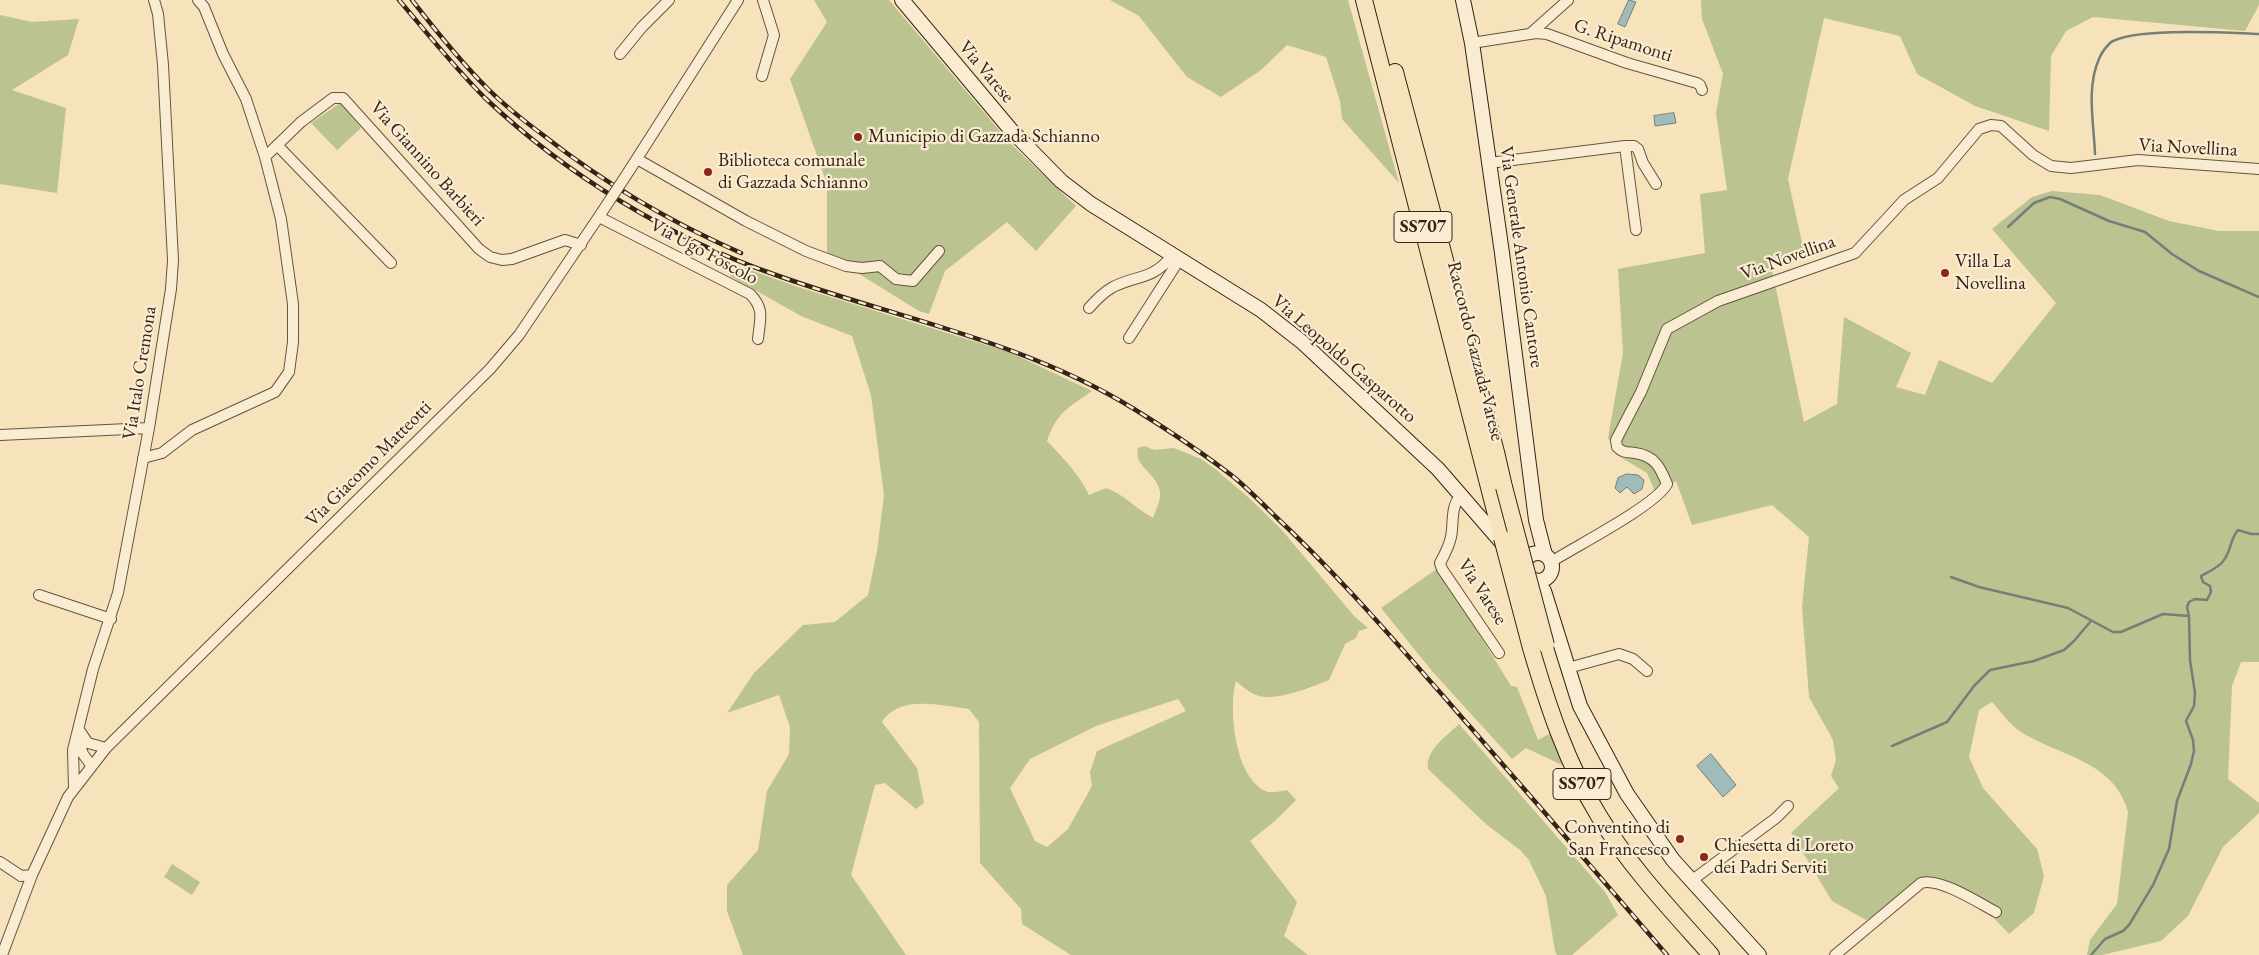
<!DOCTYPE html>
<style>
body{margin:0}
canvas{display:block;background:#f6e2bb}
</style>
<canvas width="2259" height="955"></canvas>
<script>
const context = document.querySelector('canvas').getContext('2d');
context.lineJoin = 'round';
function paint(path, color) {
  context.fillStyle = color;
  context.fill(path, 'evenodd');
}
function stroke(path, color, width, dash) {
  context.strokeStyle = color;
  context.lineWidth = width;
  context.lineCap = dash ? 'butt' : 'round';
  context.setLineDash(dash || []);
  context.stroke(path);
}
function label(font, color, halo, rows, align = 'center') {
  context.font = font + ' "EB Garamond",serif';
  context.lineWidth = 4.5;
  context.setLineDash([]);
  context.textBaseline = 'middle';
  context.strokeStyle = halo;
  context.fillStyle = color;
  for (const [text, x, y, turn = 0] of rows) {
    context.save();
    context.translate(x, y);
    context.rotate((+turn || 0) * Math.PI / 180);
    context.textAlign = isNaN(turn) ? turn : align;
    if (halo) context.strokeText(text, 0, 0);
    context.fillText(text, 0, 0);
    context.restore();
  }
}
const green = new Path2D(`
 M814,0h75l121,143 66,63 -40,45 -29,-29 -62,49 -16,43 -10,-3 -92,-57v-70l-37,-105 37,-57z
 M1110,0h238l51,183 -57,-64 -2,-18 -14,-44 -39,-12 -26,25 -40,27 -34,-20 -48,-61z
 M1701,0h558v5l-14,26 -152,-14 -27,14 -15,25 -2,75 -74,-25 -58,-32 -17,-38 -76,-18 -36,161 17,77 -34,9 33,157 33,-18 7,-87 67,36 -15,34 29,8 14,-35 53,23 64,-80 -64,-74 40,-32 20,-6 48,4 69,26 50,10h40v431h-18l-9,24 -4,93 31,24v10l-36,34 -35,69 -27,25 -59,14h-15l3,-15 27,-36 11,-92c-13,-51 -69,-56 -107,-80 -11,-7 -20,-20 -29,-30l-13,8 -10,47 14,31 54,61 7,27 -10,37 -25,21 -37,-39 -48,-10 -58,35 -34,-19 -41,-68 48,-45 -8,-12 5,-16 -3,-20 -24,-43 -7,-90 7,-70 -37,-32 -80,20 -16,-44 -20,13 -9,-21 -30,-18 -9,-17 15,-85 -5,-84 87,-16 -5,-59 27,-4 -11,-77 7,-39 -21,-55z
 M0,15l32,7 47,-3 -11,36 -56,35 54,18 -9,85 -57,-9z
 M340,103l21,25 -24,22 -26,-27z
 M736,265l62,22 211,65 83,39c-24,17 -35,21 -45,50 17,18 31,32 42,54l17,-7c18,6 30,21 47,30 3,-9 10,-21 6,-30 -4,-15 -26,-23 -21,-40l7,-2 9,4 20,-2 27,11 13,9 35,30 32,31 73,87 14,12 -9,3 -3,7 -11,6 -16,36c-17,7 -52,21 -70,16 -8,-2 -17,-10 -23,-15 -8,28 -1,100 32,111 5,1 14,-1 19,-2l9,10 -20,20 -26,21 47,61 -13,34 24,19h-237l-49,-31 -1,-15 -41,-46 -1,-141 -10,-13c-28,-3 -69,-15 -87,13l35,46 7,35 -8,6 -31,-26 -10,2 -24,90 55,80h-163l-16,-44v-26l31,-35 9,-59 22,-37 1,-27 -11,-32 -52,18 27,-40 49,-48 32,-3 33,-27 9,-44 7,-56 -13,-100 -19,-59 -51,-20 -71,-40zM1178,699l8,12 -89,40 -7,21 2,14 -24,43 -21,18 -12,-6 -25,-53 20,-29 66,-33z
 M1438,568l73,118 6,1 21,53 13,-7 13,33 -38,-18 -14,11 -80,-88 -51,-63z
 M1459,724l146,168 13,23 -46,40h-15l-2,-4 -9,-55 -17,-36 -9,-10 -33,-25 -59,-56c-3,-19 19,-33 31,-45z
 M172,864l28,18 -8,13 -28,-18z`);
const water = new Path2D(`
 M1629,0l7,2 -11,25 -7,-3z
 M1674,113l2,10 -21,3 -1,-10z
 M1627,474l11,1 6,5 -2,9 -8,5 -7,-7 -7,6 -5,-5 3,-10z
 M1711,754l25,31 -13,12 -26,-31z`);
const stream = new Path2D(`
 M2095,154c-1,-30 -9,-66 4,-95 2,-5 7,-12 11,-16 21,-16 120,-10 149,-9
 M2008,227l26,-24 16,-6 10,2 49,22 36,11 27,22 27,17 60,26
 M1951,577l28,10 89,21 45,24h8l42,-18 26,2 -2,-9 2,-5 6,-3 12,1 4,-8 -1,-6 -7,-4 -2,-6c7,-4 19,-9 23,-16 7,-9 6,-21 14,-30l13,4h8
 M1892,746l55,-24 27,-36 16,-16 44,-9 30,-11 10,-9 17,-20
 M2091,955l14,-16 18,-8 6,-6 24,-40 16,-36 8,-48 14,-37 3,-13 -1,-11 -7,-19 8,-15 1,-13 -5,-33 -1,-43`);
const minor = new Path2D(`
 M1530,34l38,-34
 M1472,43l64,-10 11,1 80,29 70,20 3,2 2,5
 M620,54l22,-27 27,-27
 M762,76l12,-41 -11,-35
 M277,145l114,118
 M1625,146h9l4,3 5,14 13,21
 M265,157l36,-35 32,-24h10l136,151 11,8 12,3 10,-1 53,-19 16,5
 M637,159l109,62 60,30 40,15 16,2 18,-2 16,13 17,2 26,-30
 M1489,163l136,-17 11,84
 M629,171l109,-171
 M599,217l151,77c15,15 10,25 8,45
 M1089,308c7,-8 15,-16 24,-21 26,-13 38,-6 59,-31
 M1129,338l50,-78
 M0,435l149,-7
 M143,458l19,-5 30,-23 83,-38 14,-20 4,-30v-38l-12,-85 -16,-62 -19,-58 -23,-45 -19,-47 -6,-7
 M1461,495c-11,12 -7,27 -10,42 -2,9 -6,17 -11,26l2,6 57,84
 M1551,562c25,-16 104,-56 116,-78 -7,-17 -12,-28 -32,-31 -8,-1 -12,0 -18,-6l-1,-7 25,-48 26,-63 51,-28 137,-48 49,-53 34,-22 41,-49 12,-4 10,1 32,29 18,11 20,2 67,-8 121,9
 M39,595l72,24
 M1568,668l51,-14 14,5 14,12
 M79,730l9,13 18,5
 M77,737l6,17 8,11
 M74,788l-1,-38 20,-81 25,-76 31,-165 22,-139 2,-29 -10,-195 -5,-51 -4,-14
 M0,862l21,14 11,-1
 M1691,881l85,-63 12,-12
 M2,955l30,-80 36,-78 38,-49 384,-379 29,-34 83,-123
 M1835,955l86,-72c18,-6 58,20 75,29`);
const secondary = new Path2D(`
 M902,0l109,130 50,51 30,23 170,106 41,32 136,127 65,75
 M1463,0l9,43 30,210 34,267 9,35
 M1524 567a14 14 0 1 1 28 0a14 14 0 1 1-28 0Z
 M1535,580l9,11 36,115 47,88 46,66 86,95`);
const trunk = new Path2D(`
 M1364,0l138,538
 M1395,72l101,380 8,35v14
 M1531,648c17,58 36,116 68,168 31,51 73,95 112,139`);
const rail = new Path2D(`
 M399,0c28,33 55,67 86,98 80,76 186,141 291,177 120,43 248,66 358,134 34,21 69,44 101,69 14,12 28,26 41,39 58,54 110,114 162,173 77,88 153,176 229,265
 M412,0c24,31 48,61 76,89 17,17 36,32 55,46 61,48 127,87 198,118`);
const minorBridge = new Path2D(`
 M602,212l27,-41`);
const trunkBridge = new Path2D(`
 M1504,487l42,158
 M1502,538l29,110`);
const markers = [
 [858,137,5,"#8f2418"],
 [708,172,5,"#8f2418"],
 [1945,273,5,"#8f2418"],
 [1680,839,5,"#8f2418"],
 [1704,857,5,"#8f2418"]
];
const shields = [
 [1423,227,58],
 [1582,784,58]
];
const shieldNames = [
 ["SS707",1423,227],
 ["SS707",1582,784]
];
const streetNames = [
 ["G. Ripamonti",1623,41,18],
 ["Via Varese",986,72,50],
 ["Via Novellina",2188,148,3],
 ["Via Giannino Barbieri",427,164,48],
 ["Via Ugo Foscolo",704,252,28],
 ["Via Generale Antonio Cantore",1521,257,82],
 ["Via Novellina",1788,258,-20],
 ["Raccordo Gazzada-Varese",1475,351,76],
 ["Via Leopoldo Gasparotto",1344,359,41],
 ["Via Italo Cremona",140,373,-81],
 ["Via Giacomo Matteotti",369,464,-45],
 ["Via Varese",1482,592,57]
];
const poiNames = [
 ["Municipio di Gazzada Schianno",868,137],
 ["Biblioteca comunale",718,161],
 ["di Gazzada Schianno",718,183],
 ["Villa La",1955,262],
 ["Novellina",1955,284],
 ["Conventino di",1670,828,"right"],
 ["San Francesco",1670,850,"right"],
 ["Chiesetta di Loreto",1714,846],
 ["dei Padri Serviti",1714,868]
];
paint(green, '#bbc391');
paint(water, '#a0bcba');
stroke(water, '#757f78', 1);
stroke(stream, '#757f78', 2.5);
stroke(minor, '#64543f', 12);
stroke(secondary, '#342416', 16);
stroke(trunk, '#342416', 18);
stroke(minor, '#f9ecd3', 10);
stroke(secondary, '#f9ecd3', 14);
stroke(trunk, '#f6e2bb', 16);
stroke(rail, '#342416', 4.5);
stroke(rail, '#f9ecd3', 2.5, [8]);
stroke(minorBridge, '#64543f', 12, []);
stroke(trunkBridge, '#342416', 18, []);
stroke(minorBridge, '#f9ecd3', 10);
stroke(trunkBridge, '#f6e2bb', 16);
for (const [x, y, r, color] of markers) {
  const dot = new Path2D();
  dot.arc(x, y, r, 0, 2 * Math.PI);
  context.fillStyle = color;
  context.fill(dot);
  stroke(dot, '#f9ecd3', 2);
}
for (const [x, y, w] of shields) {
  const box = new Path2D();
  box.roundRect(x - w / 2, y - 15.5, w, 31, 4);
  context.fillStyle = '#f9ecd3';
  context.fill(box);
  stroke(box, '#342416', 1);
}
label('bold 18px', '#342416', null, shieldNames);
label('19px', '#342416', '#f9ecd3', streetNames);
label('19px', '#342416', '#f9ecd3', poiNames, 'left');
</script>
